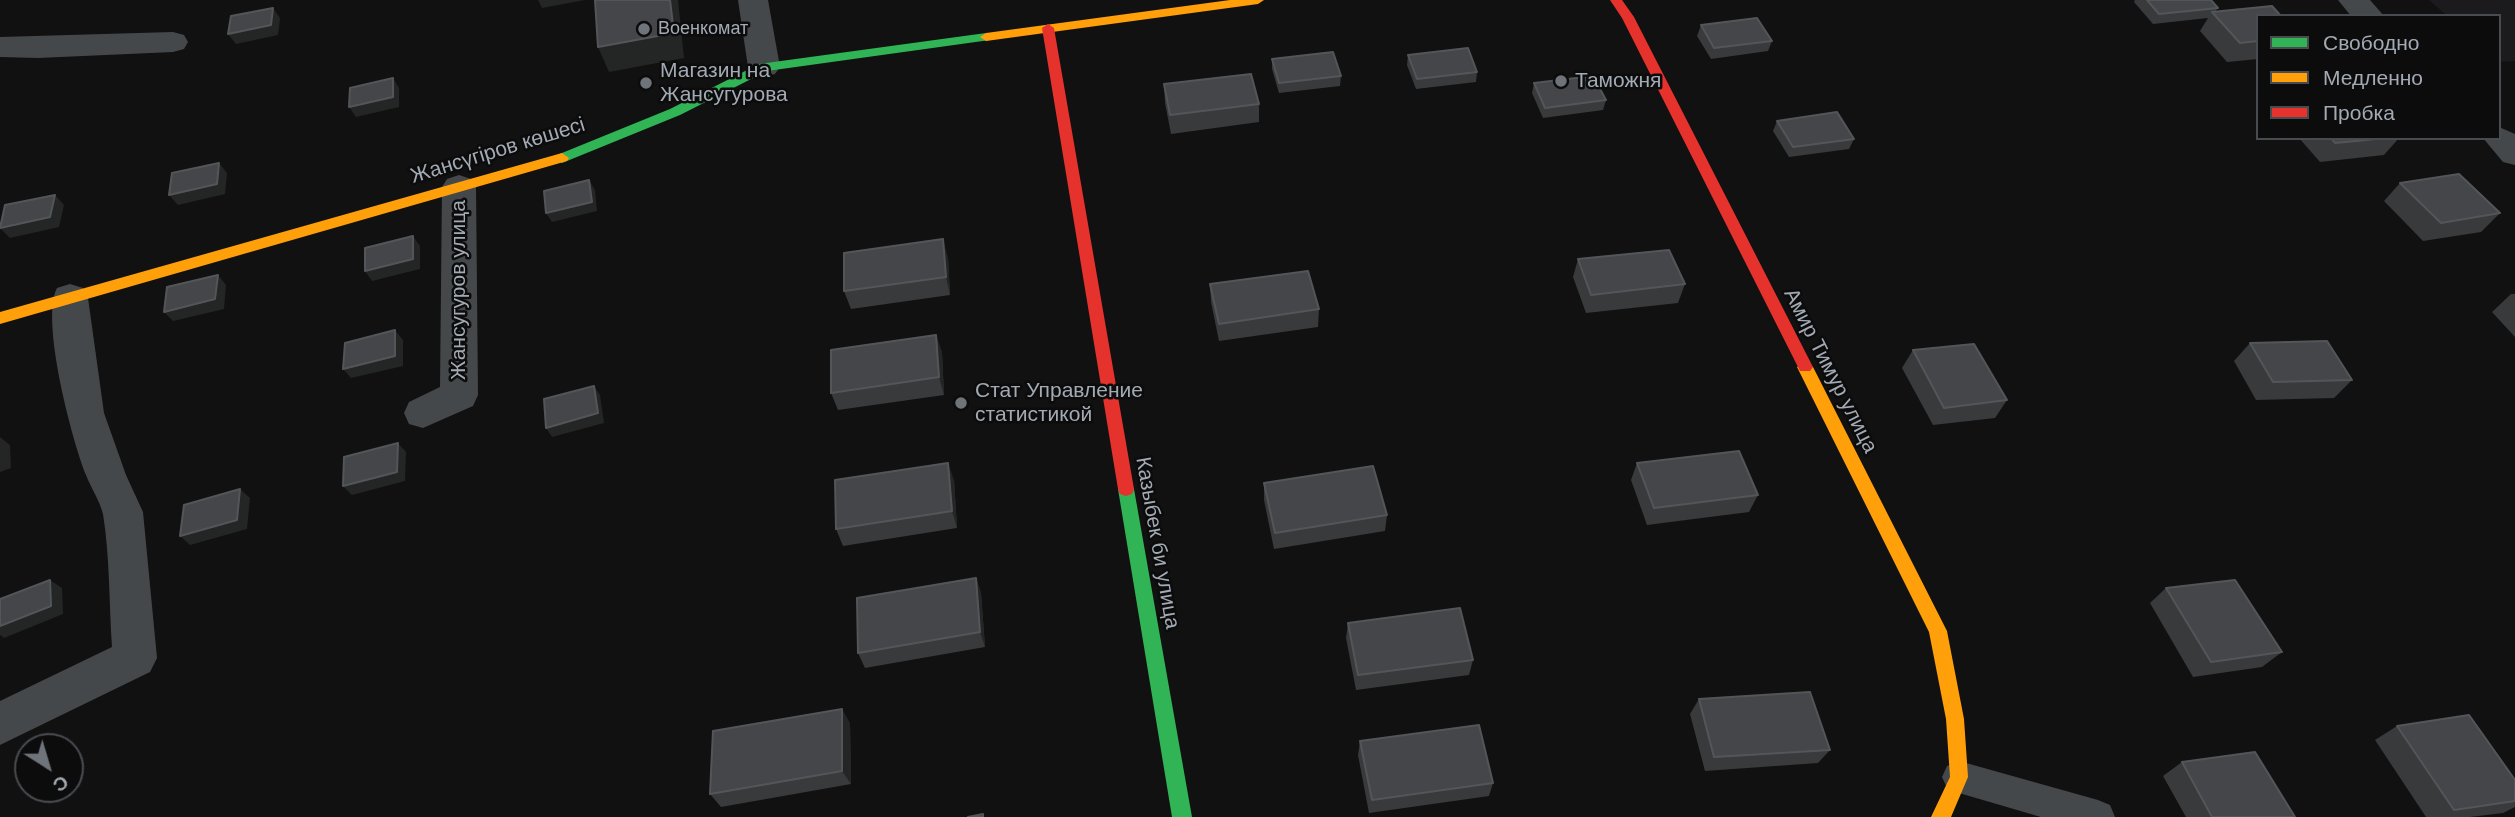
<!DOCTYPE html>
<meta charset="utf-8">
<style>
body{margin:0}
#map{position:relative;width:2515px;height:817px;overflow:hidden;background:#111;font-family:Helvetica,sans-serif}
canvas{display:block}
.legend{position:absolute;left:2256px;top:14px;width:245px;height:126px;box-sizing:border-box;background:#0c0c0d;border:2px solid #484b4f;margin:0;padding:9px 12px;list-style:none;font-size:21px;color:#a2aab3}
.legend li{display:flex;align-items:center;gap:14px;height:35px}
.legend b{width:35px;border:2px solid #484b4f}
.north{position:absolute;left:14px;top:733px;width:70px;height:70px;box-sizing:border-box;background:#0c0c0d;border:2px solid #484b4f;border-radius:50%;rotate:143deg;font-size:19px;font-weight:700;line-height:28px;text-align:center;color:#a2aab3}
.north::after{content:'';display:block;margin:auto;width:24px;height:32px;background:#6f747a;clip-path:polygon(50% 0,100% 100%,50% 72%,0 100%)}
</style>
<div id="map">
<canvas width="2515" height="817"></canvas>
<ul class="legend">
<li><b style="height:9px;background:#30b455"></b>Свободно</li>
<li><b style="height:9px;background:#ff9f0a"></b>Медленно</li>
<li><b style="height:9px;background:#e5322d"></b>Пробка</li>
</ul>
<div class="north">С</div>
</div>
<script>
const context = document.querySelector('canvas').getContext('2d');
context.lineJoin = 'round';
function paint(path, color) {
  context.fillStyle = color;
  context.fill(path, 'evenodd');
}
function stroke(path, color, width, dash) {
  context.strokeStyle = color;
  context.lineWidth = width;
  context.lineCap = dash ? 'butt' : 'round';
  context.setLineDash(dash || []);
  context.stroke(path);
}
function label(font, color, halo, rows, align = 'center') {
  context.font = font + ' Helvetica,sans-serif';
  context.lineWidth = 5;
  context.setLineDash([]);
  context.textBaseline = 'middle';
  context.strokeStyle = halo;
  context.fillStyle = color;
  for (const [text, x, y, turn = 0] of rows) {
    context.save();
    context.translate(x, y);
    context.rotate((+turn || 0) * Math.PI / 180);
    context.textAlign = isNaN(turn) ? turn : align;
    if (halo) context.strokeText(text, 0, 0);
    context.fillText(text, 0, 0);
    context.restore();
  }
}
const built = new Path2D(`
 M2429,0h86v61l-16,1v-46h-52z`);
const lane = new Path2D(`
 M1959,761l139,39 12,5 5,12h-74l-82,-24 -12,-5 -5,-11 5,-11z`);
const street = new Path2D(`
 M738,0h30l12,67 -5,7 -11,3 -11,-3 -5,-7z
 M2338,0h32l14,16h-33z
 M173,32l11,3 4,7 -4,7 -11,3 -135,6 -38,-1v-20z
 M2499,127l16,7v31l-12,-3 -20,-24h16z
 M459,175l12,4 5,8 2,208 -5,11 -50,22 -14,-4 -5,-11 5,-11 31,-15 2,-200 5,-8z
 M70,284l13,4 5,10 16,115 22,62 17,37 14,146 -7,14 -150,73v-44l112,-54c-3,-43 -2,-90 -9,-133 -3,-13 -12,-26 -17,-39 -14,-35 -46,-155 -29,-187z`);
const fast = new Path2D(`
 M986,33l4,1v6l-223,31 -87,44 -113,46 -5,2 -7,-5 2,-3 113,-46 89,-45z
 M1126,482l6,2 2,5 58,328h-20l-54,-328 2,-5z`);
const slow = new Path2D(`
 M1230,0h34l-6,4 -272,37 -6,-4 6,-4z
 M562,153l7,5 -2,3 -567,163v-12z
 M1805,361l8,6 134,264 17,88 4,58 -17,40h-20l19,-40 -4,-58 -17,-87 -132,-265z`);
const jam = new Path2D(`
 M1610,0h12l12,17 179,350 -3,4h-10l-178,-353z
 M1048,24l6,4 80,461 -2,5 -6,2 -6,-2 -2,-5 -76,-461z`);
const wall = new Path2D(`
 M2135,0h76l7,8 -3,4 43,4v43l-31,3 -27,-31 8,-13 -55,6 -19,-22z
 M1701,25l71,16 -4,10 -57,8 -14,-23z
 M1408,55l69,17 -1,10 -60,7 -9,-24z
 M1272,59l69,17 -1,10 -61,7 -7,-24z
 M1534,83l72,17 -3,10 -60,8 -11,-25z
 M1164,84l95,20v18l-88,12 -6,-31z
 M1777,121l77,18 -5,10 -60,8 -16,-26z
 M2299,138h100l-15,17 -64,7z
 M2400,183l100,30 -19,19 -58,9 -39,-40z
 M948,258l2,37 -99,14 -7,-18z
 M1578,259l107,25 -7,19 -92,10 -13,-36z
 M1210,284l109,25 -1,18 -99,14 -8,-39z
 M2511,294h4v43l-23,-25z
 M936,335l6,18 2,42 -106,15 -7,-17z
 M2250,343l102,37 -18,18 -78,2 -22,-39z
 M1913,350l94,50 -12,18 -62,7 -31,-57z
 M1637,463l121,32 -9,17 -102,13 -16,-45z
 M954,480l3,48 -114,18 -7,-17z
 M1264,483l123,32 -2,16 -111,18 -10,-49z
 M976,578l5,15 4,54 -120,21 -7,-15z
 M2166,588l116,64 -20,15 -69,10 -43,-74z
 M1348,623l125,37 -4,15 -113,15 -10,-52z
 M1699,699l131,51 -12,13 -113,8 -15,-57z
 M850,723l1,61 -130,23 -11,-13z
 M2397,726l118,54v27l-12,6 -33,4h-44l-51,-77z
 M1360,741l133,42 -4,13 -120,17 -11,-58z
 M2182,762l113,55h-109l-23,-41z`);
const shadedWall = new Path2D(`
 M538,0h47l-43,8z
 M670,0h8l6,58 -75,14 -11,-25z
 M273,8l7,10 -2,17 -42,9 -8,-10z
 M393,78l6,10v19l-43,10 -7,-10z
 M219,163l8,10 -2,21 -47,11 -9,-10z
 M589,180l6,10 2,21 -45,11 -6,-9z
 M55,195l9,10 -5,22 -49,11 -10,-10z
 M413,236l7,10v23l-48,12 -7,-10z
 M943,239l5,19 2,37 -4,-18z
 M218,275l8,10 -2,24 -51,12 -9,-9z
 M395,330l8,10v26l-52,12 -8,-9z
 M936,335l6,18 2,42 -5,-18z
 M594,386l6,9 4,28 -52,14 -6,-9z
 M0,437l10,8 1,23 -11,4z
 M398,443l8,9 -1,29 -53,14 -9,-9z
 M948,463l6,17 3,48 -5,-17z
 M240,489l10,9 -3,31 -57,16 -10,-9z
 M976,578l5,15 4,54 -5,-15z
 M50,580l12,8 1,26 -59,24 -4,-3v-9z
 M842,709l8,14 1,61 -9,-13z`);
const building = new Path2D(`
 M595,0h75l4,33 -76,14z
 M2147,0h64l7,8 -59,6z
 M2272,6l9,10h-23v25l-18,2 -28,-31z
 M273,8l-2,17 -43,9 3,-18z
 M1757,18l15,23 -58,7 -13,-23z
 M1468,48l9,24 -60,7 -9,-24z
 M1333,52l8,24 -62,7 -7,-24z
 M1251,74l8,30 -89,11 -6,-31z
 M1593,76l13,24 -61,8 -11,-25z
 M393,78v19l-44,10 1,-19z
 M1837,112l17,27 -61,8 -16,-26z
 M2331,138h55l-51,5z
 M219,163l-2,21 -48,11 3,-22z
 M2459,174l41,39 -59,10 -41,-40z
 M589,180l3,22 -46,11 -2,-22z
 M55,195l-5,22 -50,11 5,-23z
 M413,236v23l-48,12v-23z
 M943,239l3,38 -102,14v-38z
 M1669,250l16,34 -94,11 -13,-36z
 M1308,271l11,38 -100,15 -9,-40z
 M218,275l-3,24 -51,13 3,-25z
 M395,330v26l-52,13 2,-26z
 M936,335l3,42 -108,16v-43z
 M2327,341l25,39 -79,2 -23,-39z
 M1974,344l33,56 -63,8 -31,-58z
 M594,386l4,27 -52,15 -2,-29z
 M398,443l-1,29 -54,14 1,-29z
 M1739,451l19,44 -104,13 -17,-45z
 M948,463l4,48 -116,18 -1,-49z
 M1373,466l14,49 -112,18 -11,-50z
 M240,489l-3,31 -57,16 4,-31z
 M976,578l4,54 -122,21 -1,-55z
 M50,580l1,26 -51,20v-27z
 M2235,580l47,72 -71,10 -45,-74z
 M1460,608l13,52 -115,15 -10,-52z
 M1810,692l20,58 -116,7 -15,-58z
 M842,709v62l-132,23 3,-63z
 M2469,715l46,65v21l-61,9 -57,-84z
 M1479,725l14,58 -121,17 -12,-59z
 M2255,752l40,65h-83l-30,-55z
 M983,814v3h-15z`);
const markers = [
 [644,29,7,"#6f747a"],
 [1561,81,7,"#6f747a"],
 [646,83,7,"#6f747a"],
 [961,403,7,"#6f747a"]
];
const farPoinames = [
 ["Военкомат",658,29]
];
const poiNames = [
 ["Магазин на",660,71],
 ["Жансугурова",660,95],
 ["Таможня",1575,81],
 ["Стат Управление",975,391],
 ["статистикой",975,415]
];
const streetNames = [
 ["Жансүгіров көшесі",498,151,-17],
 ["Жансугуров улица",459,290,-90],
 ["Амир Тимур улица",1830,371,63],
 ["Казыбек би улица",1157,543,80]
];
paint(built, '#1b1b1d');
paint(lane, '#45484a');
paint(street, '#45484a');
paint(fast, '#30b455');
paint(slow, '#ff9f0a');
paint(jam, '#e5322d');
paint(wall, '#393a3c');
paint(shadedWall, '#242525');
paint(building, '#444649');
stroke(building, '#535659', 2);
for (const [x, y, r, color] of markers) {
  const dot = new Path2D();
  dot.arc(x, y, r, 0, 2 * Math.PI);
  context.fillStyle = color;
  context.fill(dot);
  stroke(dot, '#0c0c0d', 2.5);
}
label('18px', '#a2aab3', '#0c0c0d', farPoinames, 'left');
label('21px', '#a2aab3', '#0c0c0d', poiNames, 'left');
label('21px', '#a2aab3', '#0c0c0d', streetNames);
</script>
